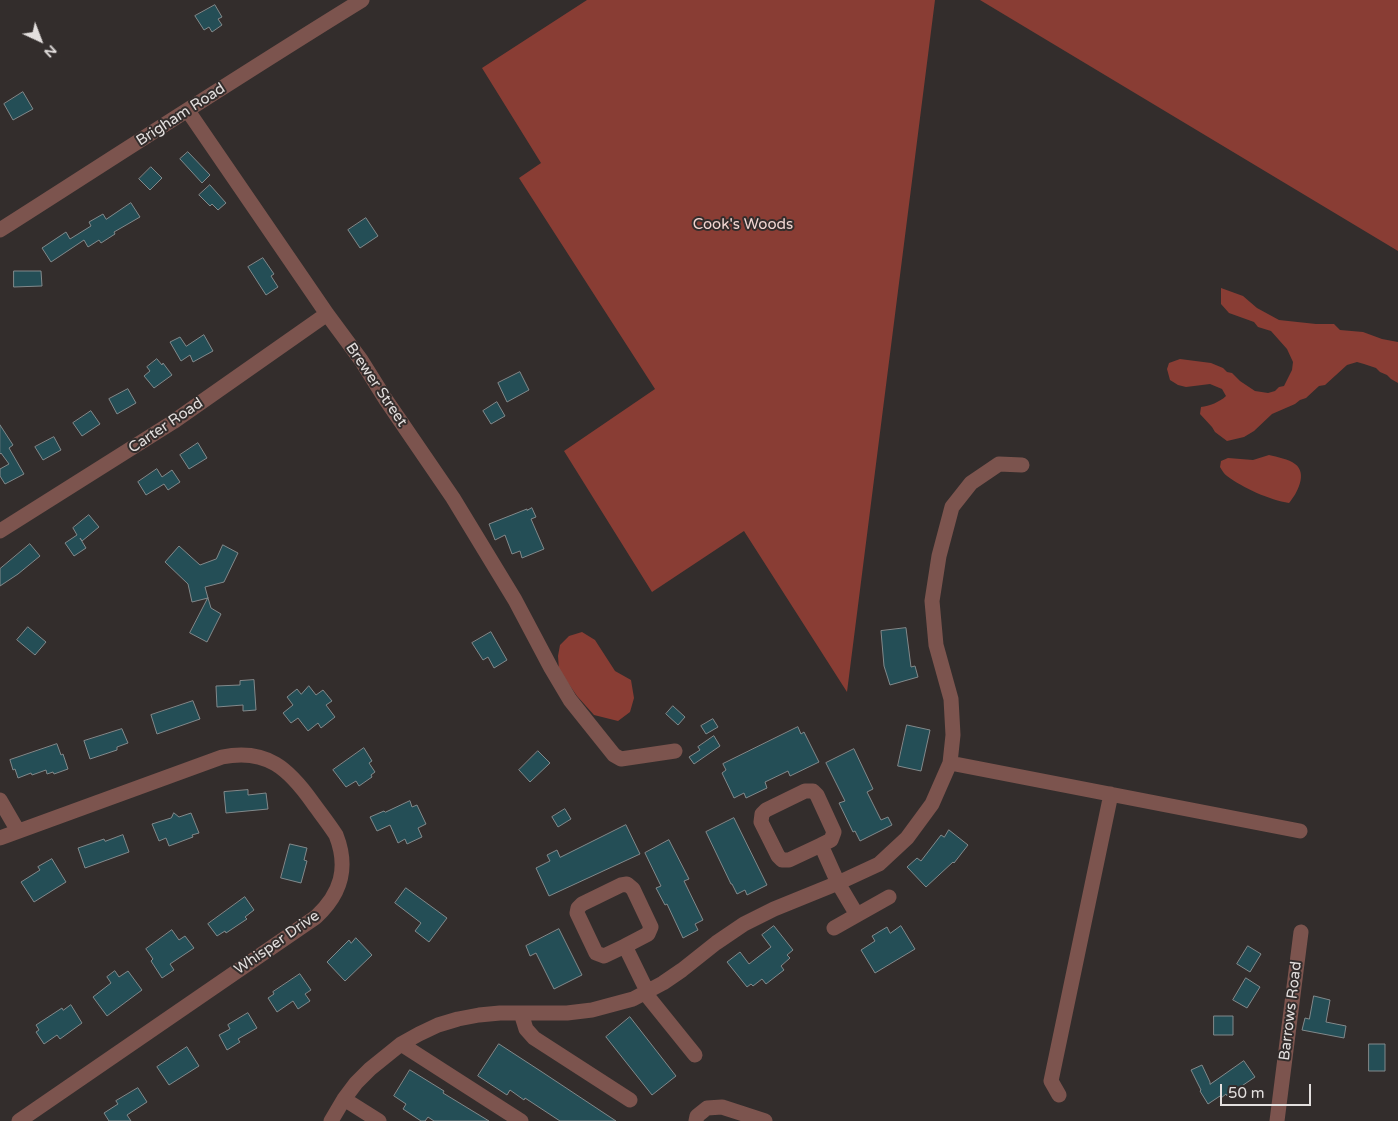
<!DOCTYPE html>
<style>
body{margin:0}
#map{position:relative;width:1398px;height:1121px;overflow:hidden;background:#332d2c;font-family:"Varela Round",sans-serif}
canvas{display:block}
.north{position:absolute;left:15px;top:15px;width:50px;height:50px;-webkit-text-stroke:4px #332d2c;paint-order:stroke;rotate:137deg;font-size:14px;font-weight:700;line-height:20px;text-align:center;color:#e3dfde}
.north::after{content:'';display:block;margin:auto;width:18px;height:22px;background:#e3dfde;clip-path:polygon(50% 0,100% 100%,50% 72%,0 100%)}
.scale{position:absolute;left:1220px;top:1084px;width:91px;height:22px;box-sizing:border-box;border:2px solid #e3dfde;border-top:0;padding-left:6px;font-size:15px;line-height:18px;white-space:nowrap;color:#e3dfde;-webkit-text-stroke:4px #332d2c;paint-order:stroke}
</style>
<div id="map">
<canvas width="1398" height="1121"></canvas>
<div class="north">N</div>
<div class="scale">50 m</div>
</div>
<script>
const context = document.querySelector('canvas').getContext('2d');
context.lineJoin = 'round';
function paint(path, color) {
  context.fillStyle = color;
  context.fill(path, 'evenodd');
}
function stroke(path, color, width, dash) {
  context.strokeStyle = color;
  context.lineWidth = width;
  context.lineCap = dash ? 'butt' : 'round';
  context.setLineDash(dash || []);
  context.stroke(path);
}
function label(font, color, halo, rows, align = 'center') {
  context.font = font + ' "Varela Round",sans-serif';
  context.lineWidth = 4;
  context.setLineDash([]);
  context.textBaseline = 'middle';
  context.strokeStyle = halo;
  context.fillStyle = color;
  for (const [text, x, y, turn = 0] of rows) {
    context.save();
    context.translate(x, y);
    context.rotate((+turn || 0) * Math.PI / 180);
    context.textAlign = isNaN(turn) ? turn : align;
    if (halo) context.strokeText(text, 0, 0);
    context.fillText(text, 0, 0);
    context.restore();
  }
}
const green = new Path2D(`
 M587,0h348l-88,692 -103,-161 -92,61 -88,-141 91,-62 -136,-211 22,-15 -59,-95z
 M980,0h418v252v-1z
 M1221,288l22,8 14,12 22,12 37,4h18l6,6 23,2 19,7 16,3v41l-7,-4 -4,-4 -7,-3 -4,-4 -12,-4 -7,-2 -10,3 -22,20 -6,1 -13,12 -6,2 -5,4 -23,10 -18,17 -10,6 -17,4 -12,-9 -3,-5 -12,-13 1,-7c8,-1 19,-5 25,-11l-4,-7 -12,-5 -24,3 -8,-2 -8,-5 -3,-11 2,-6 11,-4 31,4 12,5 4,4 5,1 8,8 15,10 13,2 7,-2 4,-4 5,-1 8,-16 1,-8 -6,-13 -16,-18 -13,-4 -4,-5 -25,-9 -8,-9z
 M1269,455c8,2 20,4 26,9 13,9 2,30 -6,39 -19,-3 -46,-15 -62,-27 -3,-2 -5,-6 -7,-9l1,-6 7,-3 25,2z
 M582,632l13,8 20,31 16,9 3,18 -4,14 -12,9 -24,-6 -17,-19 -18,-26 -1,-14 2,-11 9,-9z`);
const building = new Path2D(`
 M215,5l7,12 -4,2 4,6 -10,7 -3,-5 -5,3 -9,-14z
 M23,92l10,17 -20,11 -9,-16z
 M188,152l22,23 -8,8 -22,-24z
 M151,167l11,11 -12,12 -11,-11z
 M210,185l16,18 -8,7 -6,-6 -2,2 -11,-11z
 M131,203l9,14 -26,15 1,2 -14,9 -2,-3 -11,7 -4,-7 -33,22 -9,-14 24,-16 4,7 21,-13 -2,-4 14,-8 3,5z
 M366,218l12,18 -18,12 -12,-18z
 M263,258l11,16 -3,2 7,11 -12,8 -18,-28z
 M14,271h27l1,15 -28,1z
 M204,335l9,16 -20,11 -3,-7 -9,6 -11,-19 10,-5 6,9z
 M157,359l5,6 1,-2 9,12 -18,13 -10,-12 6,-5 -3,-4z
 M520,372l9,18 -22,12 -9,-19z
 M128,389l8,14 -19,11 -8,-15z
 M497,402l8,14 -14,8 -8,-13z
 M91,411l9,13 -18,12 -9,-13z
 M0,425l13,20 -4,3 15,26 -19,10 -5,-8v-7l9,-5 -8,-11 -1,1z
 M54,437l7,13 -18,10 -8,-13z
 M198,443l9,15 -18,11 -9,-14z
 M157,469l5,8 10,-7 8,12 -12,8 -4,-6 -18,11 -8,-13z
 M532,508l4,9 -5,2 13,30 -22,9 -2,-7 -8,3 -7,-19 -10,5 -6,-16 38,-15v1z
 M89,515l10,12 -17,14 -2,-3 6,10 -12,8 -9,-13 12,-8 -4,-7z
 M30,544l10,12 -22,18 -18,12v-17z
 M223,545l15,8 -14,29 -19,5 3,11 -16,4 -4,-18 -23,-22 14,-16 21,19 16,-6z
 M208,598l3,10 10,6 -14,28 -17,-9z
 M28,627l18,15 -11,13 -18,-15z
 M906,628l5,39 4,-1 3,11 -28,8 -6,-19 -3,-35z
 M491,632l16,28 -13,8 -6,-11 -5,3 -11,-17z
 M254,680l2,30 -13,1v-6l-26,2 -1,-21 24,-1v-4z
 M309,686l7,9 7,-5 9,11 -6,4 9,12 -14,11 -3,-5 -10,8 -10,-13 -7,5 -8,-10 10,-8 -6,-8 10,-8 4,5z
 M193,701l7,18 -43,15 -6,-19z
 M673,706l12,11 -7,8 -12,-11z
 M713,719l5,8 -12,7 -5,-8z
 M907,725l23,5 -9,41 -23,-5z
 M798,727l3,7 3,-2 15,30 -29,14 -2,-5 -23,11 2,6 -21,10 -2,-5 -10,5 -12,-25 4,-3 -3,-6z
 M122,729l6,14 -11,4v3l-27,9 -6,-18z
 M714,736l6,10 -26,18 -5,-7 11,-7 -2,-3z
 M57,744l4,11 2,-1 5,15 -14,5 -1,-2 -6,2 -1,-4 -14,5 -1,-2 -13,5 -3,-9 -2,1 -3,-10z
 M364,748l8,13 -3,2 6,9 -4,3 1,2 -13,9 -3,-5 -10,6 -13,-17z
 M854,749l19,40 -6,3 14,28 7,-3 4,8 -32,16 -5,-10 -2,1 -14,-29 6,-2 -19,-38z
 M538,751l12,12 -20,19 -11,-12z
 M248,790v5l18,-2 2,16 -42,4 -2,-21z
 M410,801l2,6 5,-2 9,19 -8,4 4,9 -15,7 -2,-5 -7,4 -8,-18 -13,6 -7,-14 14,-6 1,1z
 M565,809l6,10 -13,8 -6,-10z
 M174,813l5,4 12,-4 8,20 -7,2 1,2 -24,9 -3,-8 -7,3 -7,-17 19,-6z
 M734,818l33,67 -20,10 -2,-5 -8,4 -5,-10h-1l-25,-52z
 M626,825l14,29 -91,42 -13,-28 14,-7 -3,-6 10,-5 3,7z
 M949,830l19,15 -14,18 -1,-1 -27,25 -19,-20 10,-9 4,3 20,-26 3,2z
 M123,835l6,17 -44,16 -7,-20 26,-9 1,2z
 M669,840l20,39 -5,2 19,39 -8,4 3,6 -15,8 -16,-34 -2,1 -9,-17 5,-2 -16,-33z
 M290,844l17,4 -3,12 3,1 -6,22 -20,-5z
 M52,859l14,23 -32,20 -13,-20 19,-12 -2,-3z
 M406,888l41,30 -18,24 -14,-11 6,-8 -26,-20z
 M245,897l9,13 -9,7 2,2 -21,14 -1,-2 -8,5 -9,-12z
 M774,926l19,24 -6,5 3,3 -9,8 3,4 -18,14 -4,-5 -9,7 -2,-2 -4,3 -20,-25 13,-10 9,12 22,-17 -9,-12z
 M901,926l14,23 -40,24 -14,-23 14,-9 -3,-5 15,-9 3,6z
 M559,929l23,46 -28,14 -18,-36 -6,3 -4,-10z
 M172,930l7,10 6,-4 9,12 -24,16 4,6 -12,8 -11,-17 2,-2 -7,-10z
 M356,938l16,17 -27,26 -18,-19 22,-22 2,3z
 M1248,946l13,8 -11,18 -13,-8z
 M115,971l4,6 9,-6 14,19 -35,26 -14,-19 18,-14 -4,-6z
 M300,974l11,16 -6,4 5,7 -12,8 -5,-8 -16,11 -9,-14 6,-4 -1,-2z
 M1246,978l14,9 -13,21 -14,-8z
 M1314,996l16,4 -4,22 20,4 -2,12 -42,-8 3,-12 4,1z
 M71,1005l11,18 -22,16 -3,-4 -13,9 -8,-12 3,-2 -3,-5 26,-17 1,2z
 M248,1013l9,15 -19,11 2,3 -13,8 -8,-15 11,-6 -2,-4z
 M1214,1016h19v19h-19z
 M630,1017l46,59 -24,19 -46,-58z
 M499,1044l43,28 74,49h-56l-35,-23 -1,2 -14,-10 -3,5 -29,-19z
 M1369,1044h16v27h-16z
 M187,1047l12,19 -30,19 -12,-18z
 M1244,1061l11,16 -28,19 -1,-2 -5,4 -1,-2 -12,8 -8,-13 1,-1 -10,-20 11,-5 8,17v2z
 M410,1070l34,21 -1,2 46,28h-55l-6,-4 -3,4h-4l-18,-12 3,-5 -12,-8z
 M138,1088l9,14 -20,13 4,6h-22l-5,-8 14,-9 -2,-3z`);
const minor = new Path2D(`
 M188,111l139,203 34,46 25,40 67,98 62,102 36,68 19,32 44,55 7,4 54,-8
 M0,230c121,-77 240,-155 362,-230
 M0,531l173,-109 154,-108
 M950,763l350,68
 M0,800l18,31
 M0,838l222,-81c45,-9 67,12 91,46 8,11 16,21 23,32 13,33 5,59 -20,82l-297,204
 M821,845l-32,15h-7l-4,-4 -17,-34 1,-8 4,-4 39,-19h8l4,4 17,37 -3,8 -10,5 17,38 19,32 32,-18
 M834,928l23,-13
 M625,946l-21,10 -8,-3 -19,-40 1,-5 4,-4 39,-19 6,-1 6,5 18,38 -3,7 -23,12 22,45
 M645,993l50,62
 M521,1013l5,16 8,9 96,62
 M401,1044l120,77
 M1059,1095l-8,-14 60,-287
 M344,1099l35,22
 M331,1121l13,-22 12,-16 14,-14 31,-25 18,-10 19,-9 20,-6 21,-4 21,-2h67l25,-3 41,-11 30,-16 19,-13 34,-27 28,-19 30,-15 64,-26 41,-19 28,-26 25,-34 18,-41 3,-28 -2,-36 -15,-54 -4,-44 7,-45 13,-49 19,-24 28,-19 23,1
 M696,1121l1,-5 10,-8 15,-1 43,14
 M1277,1121l24,-189`);
const streetNames = [
 ["Brigham Road",181,115,-33],
 ["Brewer Street",376,385,56],
 ["Carter Road",166,426,-34],
 ["Whisper Drive",277,943,-35],
 ["Barrows Road",1291,1011,-83]
];
const parkNames = [
 ["Cook's Woods",743,225]
];
paint(green, '#893d34');
paint(building, '#244e56');
stroke(building, '#82898b', 1);
stroke(minor, '#7c544e', 15);
label('15px', '#e3dfde', '#332d2c', streetNames);
label('15px', '#f1d6d2', '#332d2c', parkNames);
</script>
